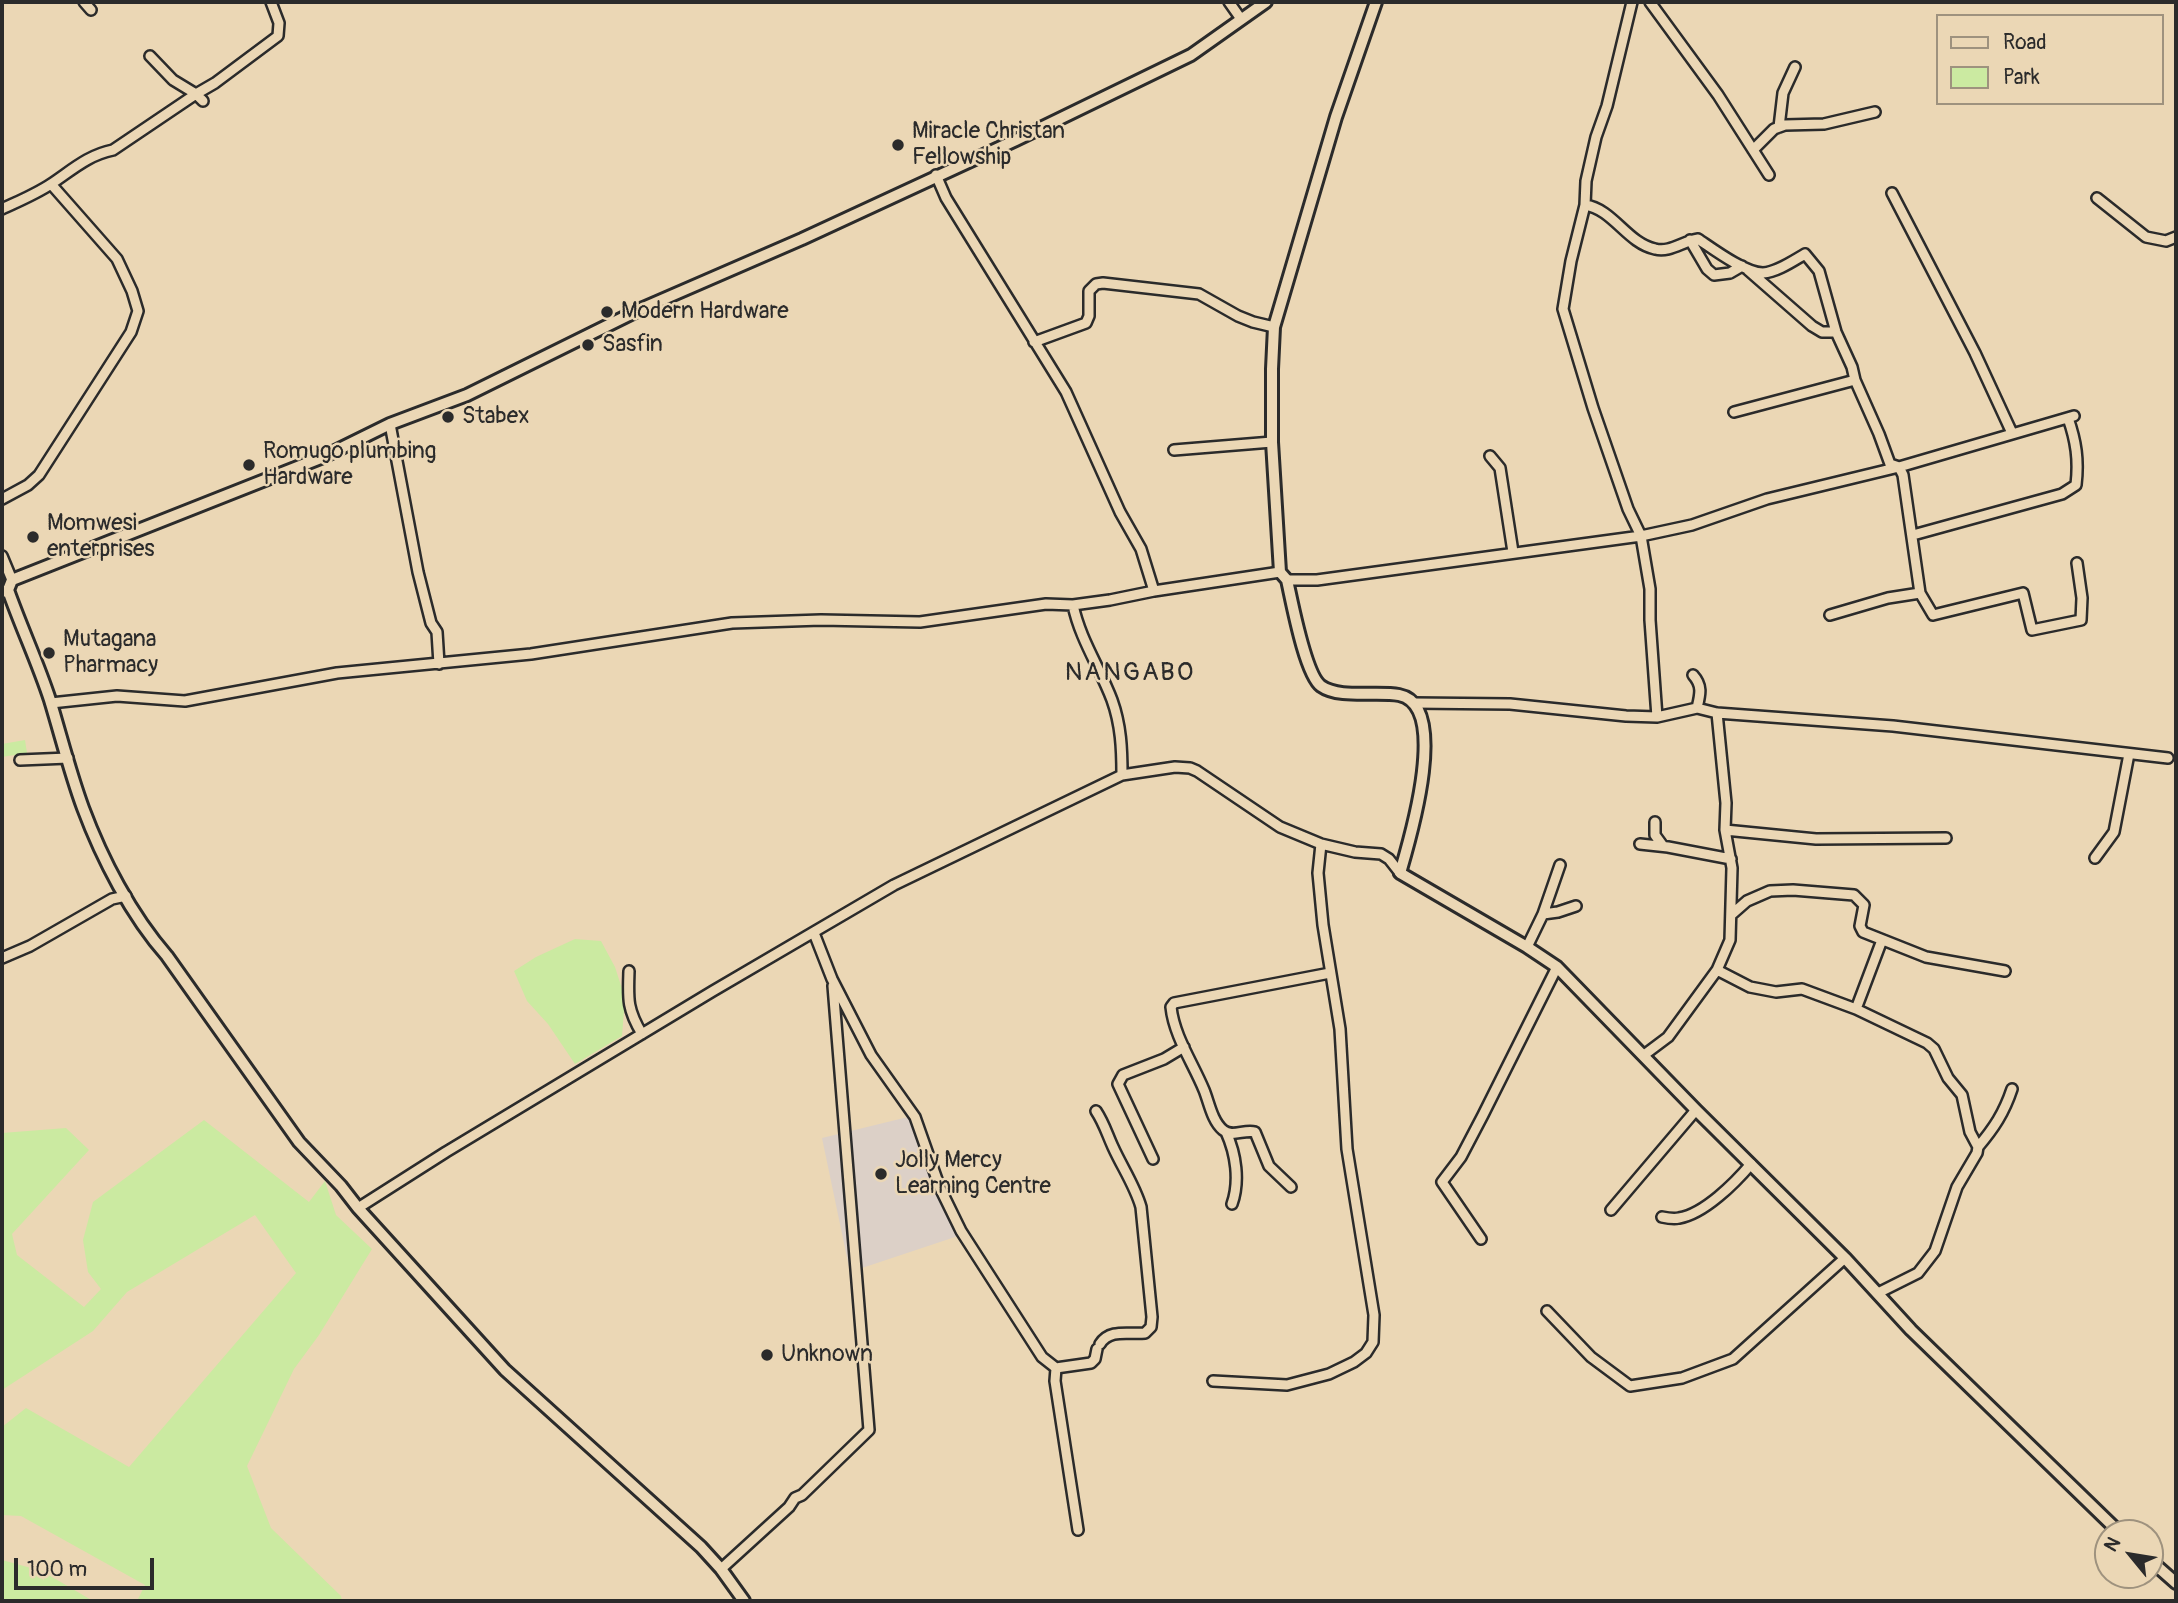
<!DOCTYPE html>
<style>
body{margin:0}
#map{position:relative;width:2178px;height:1603px;overflow:hidden;background:#ebd7b5;font-family:Pangolin,sans-serif}
canvas{display:block}
.frame{position:absolute;inset:0;border:4px solid #2b2b2b;pointer-events:none}
.legend{position:absolute;left:1936px;top:14px;width:228px;height:91px;box-sizing:border-box;background:#ebd7b5;border:2px solid #9e927e;margin:0;padding:9px 12px;list-style:none;font-size:21px;color:#2b2b2b}
.legend li{display:flex;align-items:center;gap:14px;height:35px}
.legend b{width:35px;border:2px solid #9e927e}
.north{position:absolute;left:2094px;top:1519px;width:70px;height:70px;box-sizing:border-box;background:#ebd7b5;border:2px solid #9e927e;border-radius:50%;rotate:300deg;font-size:19px;font-weight:700;line-height:28px;text-align:center;color:#2b2b2b}
.north::after{content:'';display:block;margin:auto;width:24px;height:32px;background:#2b2b2b;clip-path:polygon(50% 0,100% 100%,50% 72%,0 100%)}
.scale{position:absolute;left:14px;top:1558px;width:140px;height:32px;box-sizing:border-box;border:4px solid #2b2b2b;border-top:0;padding-left:9px;font-size:21px;line-height:24px;white-space:nowrap;color:#2b2b2b;-webkit-text-stroke:5px #ebd7b5;paint-order:stroke}
</style>
<div id="map">
<canvas width="2178" height="1603"></canvas>
<div class="frame"></div>
<ul class="legend">
<li><b style="height:9px;background:#ebd7b5"></b>Road</li>
<li><b style="height:19px;background:#cbeaa1"></b>Park</li>
</ul>
<div class="north">N</div>
<div class="scale">100 m</div>
</div>
<script>
const context = document.querySelector('canvas').getContext('2d');
context.lineJoin = 'round';
function paint(path, color) {
  context.fillStyle = color;
  context.fill(path, 'evenodd');
}
function stroke(path, color, width, dash) {
  context.strokeStyle = color;
  context.lineWidth = width;
  context.lineCap = dash ? 'butt' : 'round';
  context.setLineDash(dash || []);
  context.stroke(path);
}
function label(font, color, halo, rows, align = 'center') {
  context.font = font + ' Pangolin,sans-serif';
  context.lineWidth = 5;
  context.setLineDash([]);
  context.textBaseline = 'middle';
  context.strokeStyle = halo;
  context.fillStyle = color;
  for (const [text, x, y, turn = 0] of rows) {
    context.save();
    context.translate(x, y);
    context.rotate((+turn || 0) * Math.PI / 180);
    context.textAlign = isNaN(turn) ? turn : align;
    if (halo) context.strokeText(text, 0, 0);
    context.fillText(text, 0, 0);
    context.restore();
  }
}
const built = new Path2D(`
 M912,1116l49,119 -111,37 -28,-134z`);
const green = new Path2D(`
 M25,740l2,13 -25,4v-13z
 M575,939l26,2 14,26 10,31 -3,38 -47,28 -27,-40 -21,-23 -13,-30 22,-14z
 M204,1120l105,82 16,-21 11,34 36,34 -53,86 -25,34 -47,97 24,62 70,68 1,5h-205l8,-16 -124,-69 -19,-1v-88l24,-19 103,59 167,-194 -41,-58 -128,77 -34,39 -91,59v-257l64,-5 23,22 -77,84 5,21 67,52 17,-18 -13,-17 -5,-32 10,-38z
 M2,1560l40,11 51,30h-91z`);
const minor = new Path2D(`
 M84,2l7,8
 M1229,2l12,17
 M1632,2l-25,104 -11,31 -10,44 -1,24 -14,56 -8,48 30,99 35,101 13,27 9,53v31l7,97
 M1650,2l68,93 51,80
 M150,56l23,24 23,14 19,-11 63,-47 1,-13 -8,-21
 M1779,127l4,-34 12,-26
 M1753,150l21,-21 11,-4 39,-1 51,-12
 M936,175l10,23 120,194 54,120 21,37 13,42
 M1892,193l83,160 37,80
 M2097,198l49,39 20,4 10,-4
 M1585,205c28,4 42,38 70,44 15,4 28,-8 43,-10 15,10 47,34 65,34 14,-1 30,-12 42,-19l14,17 17,61 16,35 3,13
 M2,209c17,-8 34,-15 49,-25 21,-14 37,-29 62,-34l83,-56 7,7
 M1690,240l17,29 7,6 16,-2 12,-7
 M1748,270l64,56 10,6h14
 M1034,342l52,-19 3,-7v-25l7,-7 7,-1 96,11 39,22 15,6 21,5
 M1734,412l121,-32 24,54 11,30 9,3 4,8 17,118 13,22 90,-22 9,37 49,-10 1,-22 -5,-35
 M390,424l28,148 13,51 6,9 2,32
 M1174,450l98,-8
 M1490,456l10,12 13,84
 M2,499l26,-14 11,-10 92,-143 7,-21 -6,-20 -15,-32 -66,-75
 M1913,535l149,-41 14,-9c3,-25 0,-44 -8,-67
 M2,556l10,24
 M1287,580h30l324,-44 51,-11 75,-26 132,-32 175,-51
 M1073,605c7,34 27,63 39,95 9,25 10,49 10,75
 M1830,615l58,-17 32,-5
 M1693,675c10,11 7,20 4,33
 M51,703l66,-7 68,5 152,-28 194,-19 201,-31 89,-3 99,2 126,-18 27,1 37,-5 44,-9 126,-19
 M1413,703l97,1 116,12 31,1 40,-9 20,5 176,13 275,32
 M20,760l48,-2
 M1655,822v13l8,11
 M1725,830l91,9 130,-1
 M1640,844l28,3 63,12
 M2095,858l19,-26 15,-78
 M1543,914l15,-2 18,-6
 M1731,915l16,-14 23,-10 23,-1 61,5 10,10 -4,21 3,6 63,25 79,14
 M814,933l18,46 39,76 44,62 25,71 21,43 81,126 14,11 -1,13 23,149
 M1527,947l16,-33 17,-49
 M2,958l28,-12 82,-47 14,-3
 M1717,970l33,17 26,5 26,-3 54,20 71,34 7,6 14,29 14,17 8,37 8,15 -1,6 -20,34 -22,64 -17,22 -40,20
 M629,971c-1,28 -2,38 13,63
 M1856,1009l26,-69
 M1644,1055l24,-18 49,-67 13,-30 2,-72 -7,-38 1,-27 -9,-90
 M1096,1111c8,12 11,23 17,36 9,20 22,39 28,60l11,110 -1,10 -6,6c-15,2 -35,-5 -45,11
 M1226,1132c10,22 14,49 6,72
 M1978,1147c16,-19 26,-34 34,-58
 M1153,1159l-35,-75 5,-9 41,-16 20,-12
 M1291,1187l-22,-21 -14,-34c-11,-3 -23,6 -32,-2 -11,-9 -14,-28 -19,-40 -11,-27 -30,-54 -33,-83l3,-4 156,-30
 M358,1208l88,-56 267,-161 181,-106 228,-110 53,-8 15,1 7,3 83,56 41,17 34,8 26,2 8,5 11,14
 M1611,1210l85,-100
 M1662,1217c5,1 12,2 17,1 25,-4 56,-35 72,-54
 M1481,1239l-39,-57 19,-25 22,-42 74,-148
 M1547,1311l44,46 39,29 52,-8 51,-19 112,-101
 M1056,1368l35,-5 4,-4 2,-10
 M1213,1381l74,4 42,-11 25,-12 12,-9 7,-11 1,-27 -27,-166 -7,-120 -17,-104 -5,-52 3,-29
 M721,1569l68,-62 6,-9 7,-3 67,-65 -36,-444`);
const tertiary = new Path2D(`
 M1376,2l-40,115 -62,210 -2,42v73l8,130 7,8c5,22 18,94 34,106 18,13 56,5 78,9 52,10 10,147 1,178l127,74 30,20 139,143 149,148 66,72 209,203
 M8,590c13,37 30,73 42,110 11,36 20,73 33,108 19,51 48,107 84,148l132,186 42,44 17,22 147,162 196,177 20,22 23,32
 M2,592l6,-2 4,-10 311,-123 67,-33 77,-29 176,-87 159,-69 214,-99 175,-85 75,-53
 M2150,1560l26,23`);
const markers = [
 [898,145,7,"#2b2b2b"],
 [607,312,7,"#2b2b2b"],
 [588,345,7,"#2b2b2b"],
 [448,417,7,"#2b2b2b"],
 [249,465,7,"#2b2b2b"],
 [33,537,7,"#2b2b2b"],
 [49,653,7,"#2b2b2b"],
 [881,1174,7,"#2b2b2b"],
 [767,1355,7,"#2b2b2b"]
];
const poiNames = [
 ["Miracle Christan",912,132],
 ["Fellowship",912,158],
 ["Modern Hardware",621,312],
 ["Sasfin",602,345],
 ["Stabex",462,417],
 ["Romugo plumbing",263,452],
 ["Hardware",263,478],
 ["Momwesi",47,524],
 ["enterprises",47,550],
 ["Mutagana",63,640],
 ["Pharmacy",63,666],
 ["Jolly Mercy",895,1161],
 ["Learning Centre",895,1187],
 ["Unknown",781,1355]
];
const quarterNames = [
 ["NANGABO",1130,673]
];
paint(built, '#dcd0c7');
paint(green, '#cbeaa1');
stroke(minor, '#2b2b2b', 14);
stroke(tertiary, '#2b2b2b', 16);
stroke(minor, '#ebd7b5', 9);
stroke(tertiary, '#ebd7b5', 10);
for (const [x, y, r, color] of markers) {
  const dot = new Path2D();
  dot.arc(x, y, r, 0, 2 * Math.PI);
  context.fillStyle = color;
  context.fill(dot);
  stroke(dot, '#ebd7b5', 2.5);
}
label('23px', '#2b2b2b', '#ebd7b5', poiNames, 'left');
context.letterSpacing = '2px';
label('26px', '#2b2b2b', '#ebd7b5', quarterNames);
context.letterSpacing = '0px';
</script>
